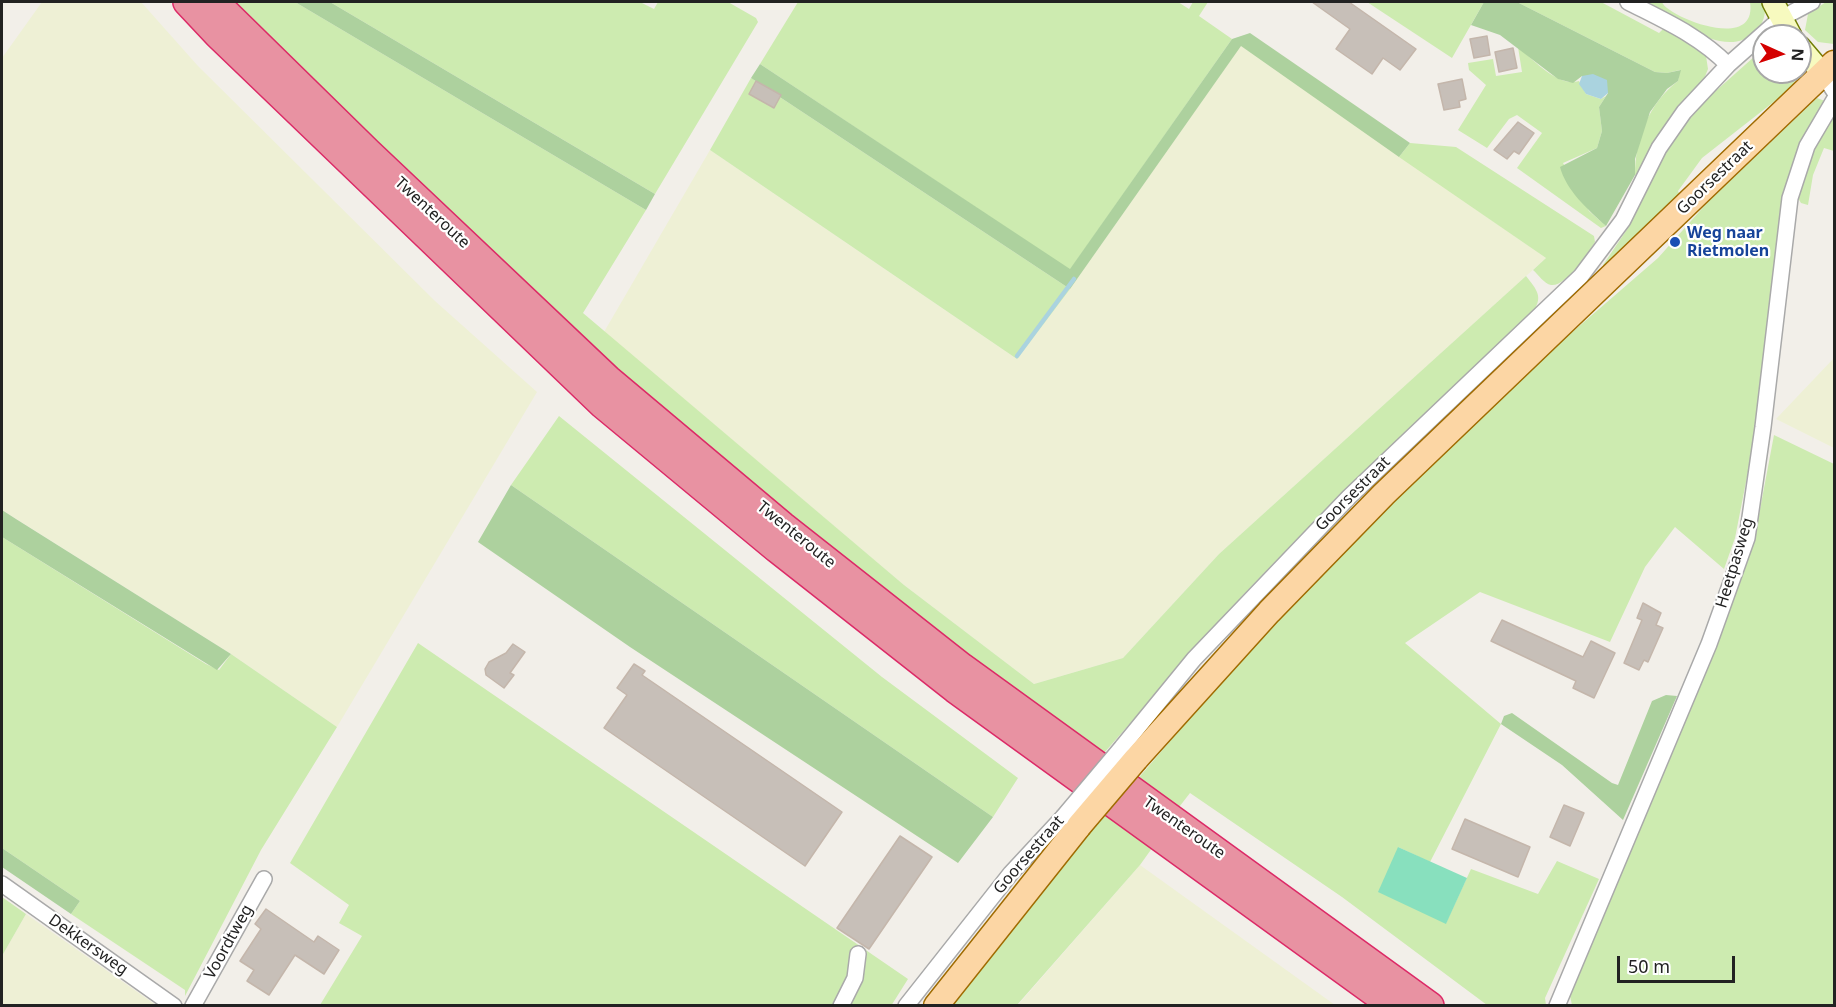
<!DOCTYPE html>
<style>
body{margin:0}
#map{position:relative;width:1836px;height:1007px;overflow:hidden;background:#f2efe9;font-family:"Noto Sans",sans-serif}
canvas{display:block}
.frame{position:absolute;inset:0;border:3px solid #222;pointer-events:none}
.north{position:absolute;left:1752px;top:24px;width:60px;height:60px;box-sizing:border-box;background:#fff;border:2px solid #a7a7a7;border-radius:50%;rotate:93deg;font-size:16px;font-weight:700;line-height:24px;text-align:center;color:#222}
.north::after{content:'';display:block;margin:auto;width:21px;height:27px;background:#d40000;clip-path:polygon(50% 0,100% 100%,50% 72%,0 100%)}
.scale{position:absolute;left:1617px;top:956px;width:118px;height:27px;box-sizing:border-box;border:3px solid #222;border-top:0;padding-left:8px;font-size:18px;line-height:21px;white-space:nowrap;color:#222;-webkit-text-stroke:4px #fff;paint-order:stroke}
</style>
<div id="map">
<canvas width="1836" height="1007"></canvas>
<div class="frame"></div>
<div class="north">N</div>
<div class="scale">50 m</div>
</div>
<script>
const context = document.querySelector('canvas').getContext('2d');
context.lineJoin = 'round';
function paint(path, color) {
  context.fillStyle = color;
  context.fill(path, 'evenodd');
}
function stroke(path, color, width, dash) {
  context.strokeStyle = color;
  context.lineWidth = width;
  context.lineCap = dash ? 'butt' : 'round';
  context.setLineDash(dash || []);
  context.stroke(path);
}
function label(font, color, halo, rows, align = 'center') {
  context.font = font + ' "Noto Sans",sans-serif';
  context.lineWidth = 4.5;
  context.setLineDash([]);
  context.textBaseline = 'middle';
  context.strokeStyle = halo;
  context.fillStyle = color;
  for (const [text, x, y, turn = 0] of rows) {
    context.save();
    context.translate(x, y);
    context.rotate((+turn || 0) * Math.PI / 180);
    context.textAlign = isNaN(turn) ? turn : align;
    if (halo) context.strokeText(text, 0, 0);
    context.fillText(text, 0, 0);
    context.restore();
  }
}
const farmland = new Path2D(`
 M42,2h99l57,64 237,235 102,91 -200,335 -106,-73 -229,-144v-452z
 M1241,45l305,213 -327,296 -96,104 -89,26 -130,-99 -300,-253 106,-182 307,209 62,-83z
 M1834,358v90l-58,-29z
 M1140,865l195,140 -318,1z
 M26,914l130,91 -154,1v-50z`);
const grass = new Path2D(`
 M233,2h62l351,208 -63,103 321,272 130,99 89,-26 96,-104 307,-278c11,14 18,21 6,37l-196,186 -93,96 -139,158 -76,-55 -37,-22 -319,-257 -172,-153z
 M330,2h310l14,7 4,-7h70l28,16 2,4 -103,172z
 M798,2h380l11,7 4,-7h15l-9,14 33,23 -162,231 -310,-206z
 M1367,2h117l-32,56z
 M1517,2h84l58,31 6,-6 35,19 6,10 2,13 -4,10 -39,46 -25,48 -5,2c0,-36 14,-72 43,-94l2,-11 -13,3 -12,-1z
 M1650,2h12c4,14 96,52 88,0h15c1,11 -1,22 -10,30 -28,28 -77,-10 -104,-24z
 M1826,2h8v42l-16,-2 -13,-12 3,-16z
 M1518,47c15,12 40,41 61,34l7,13 15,5 5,-3 -7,11 3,24 -5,17 -34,15 26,48 17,15 -5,2 -84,-60 25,-35 -25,-18 -8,4 -22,29 -29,-18 28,-45 -17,-15 -1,-7 25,-4 3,17 26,-4z
 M1764,48v24h32l-2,14 -92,72 -24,33 2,4 -73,75 -4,-5 25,-37 45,-90 36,-41z
 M751,78l319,211 -53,70 -307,-209z
 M1817,98l8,3 -1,5 -26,47 -15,45 -29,243 -19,97 -11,31 -49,-42 -30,40 -35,75 -130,-50 -75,51 96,81 -71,138 -32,-15 48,76 25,-54 67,25 19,-33 42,18 -54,119 1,7h-59l-145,-108 -152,-104 -14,18 -41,-29 106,-123 146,-150 175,-168 96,-83 49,-55z
 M1834,113v38l-10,-3 -11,27 -5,30 -7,-2 -3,-5 11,-41z
 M1410,143l46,4 138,89 1,6c-7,11 -29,45 -44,43 -7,-1 -13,-11 -18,-15l13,-12 -147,-101z
 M559,416l323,261 136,101 -25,39 -482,-332z
 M1774,435l60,29v541h-262l-3,-13 134,-313 22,-59 21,-58 12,-42z
 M2,537l204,127 13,6 12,-16 106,73 -76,123 -76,146v-6l-114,-76 9,-13 -78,-53z
 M418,643l490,336 -17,27 -571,-1 42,-69 -23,-13 10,-18 -59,-42z
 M1108,811l47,33 -15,21 -123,140 -65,1 89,-116z
 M2,897l24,17 -24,42z`);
const forest = new Path2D(`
 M295,2h35l325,192 -9,16z
 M1484,2h33l138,70 12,1 14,-3 -3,11 -11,8 -17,23 -15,47v16l-29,51c-18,-16 -40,-36 -46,-59l37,-19 5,-17 -3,-24 9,-14 -26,-17 -9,7 -15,-4 -58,-44 -29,-10z
 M1250,33l160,110 -11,14 -158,-111 -171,243 -319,-211 9,-14 310,205 162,-230z
 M511,485l482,332 -35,46 -328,-216 -152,-105z
 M2,510l14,9 215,135 -14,16 -215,-133z
 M1666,695l11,1 -54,124 -61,-55 -61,-41 3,-8 8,-3 100,70 6,2 34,-84z
 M2,848l78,53 -9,13 -69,-47z`);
const pitch = new Path2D(`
 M1398,847l69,31 -21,46 -68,-32z`);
const water = new Path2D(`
 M1593,74l14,6 1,13 -7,6 -15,-5 -7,-10 3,-8z`);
const stream = new Path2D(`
 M1017,356l57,-77`);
const building = new Path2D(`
 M1312,2h37l67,47 -16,21 -17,-12 -11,16 -36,-25 14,-20z
 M1487,36l3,19 -16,3 -4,-19z
 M1513,48l4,20 -18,4 -4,-20z
 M1462,79l4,20 -7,2 1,6 -16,3 -6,-26z
 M756,81l25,14 -7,13 -25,-14z
 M1518,122l16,11 -15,21 -5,-3 -7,8 -13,-9z
 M1643,603l18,10 -5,12 7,3 -15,34 -4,-2 -5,10 -15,-7 18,-43 -5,-2z
 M1502,620l81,37 8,-16 24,12 -21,45 -21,-10 3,-7 -85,-40z
 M513,644l12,8 -15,21 4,2 -10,13 -18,-13 -1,-6 4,-7 17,-9z
 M634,664l11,7 -3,4 200,137 -37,54 -201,-138 23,-33 -10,-7z
 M1564,805l20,8 -14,33 -20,-9z
 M1465,819l65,28 -12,30 -66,-28z
 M900,836l32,21 -63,92 -32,-21z
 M266,909l48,33 4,-6 21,14 -15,24 -29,-19 -26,40 -22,-14 7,-11 -14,-9 21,-32 -6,-5z`);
const street = new Path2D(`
 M1628,2c35,18 72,34 100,63
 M1823,74l11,17
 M1122,747l72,-88 155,-162 232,-221 42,-56 36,-72 25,-36 44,-47 52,-46 32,-17
 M2,884l172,122
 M193,1006l71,-127
 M841,1006l14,-28 3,-24
 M906,1006l105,-133 52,-56
 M1557,1006l152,-362 38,-106 16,-111 27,-229 17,-52 27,-46`);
const secondary = new Path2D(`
 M1773,2l18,34
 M1800,47l23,27`);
const primary = new Path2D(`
 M1136,759l133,-147 115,-118 450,-431
 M936,1006l143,-180`);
const highway = new Path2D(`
 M187,2l31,33 384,369 175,145 178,140 438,317
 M215,2l153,150 240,227 175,147 179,141 468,339`);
const streetBridge = new Path2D(`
 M1063,817l59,-70`);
const primaryBridge = new Path2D(`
 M1079,826l57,-67`);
const markers = [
 [1675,242,6,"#1a4fb4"]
];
const streetNames = [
 ["Goorsestraat",1715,178,-44],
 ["Twenteroute",432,213,43],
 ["Goorsestraat",1353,494,-45],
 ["Twenteroute",796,535,39],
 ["Heetpasweg",1735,563,-73],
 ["Twenteroute",1184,828,35],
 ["Goorsestraat",1029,855,-49],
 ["Voordtweg",229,942,-61],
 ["Dekkersweg",88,945,35]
];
const transitNames = [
 ["Weg naar",1687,233],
 ["Rietmolen",1687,251]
];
paint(farmland, '#eef0d5');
paint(grass, '#cdebb0');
paint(forest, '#add19e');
paint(pitch, '#88e0be');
paint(water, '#aad3df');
stroke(stream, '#aad3df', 4.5);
paint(building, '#c7bfb8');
stroke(building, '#c4b6ab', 1.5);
stroke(street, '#a9a9a9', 18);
stroke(secondary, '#707d05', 24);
stroke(primary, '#a06b00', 27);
stroke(highway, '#dc2a67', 30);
stroke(street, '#fff', 15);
stroke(secondary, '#f7fabf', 21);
stroke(primary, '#fcd6a4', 24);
stroke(highway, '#e892a2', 27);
stroke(streetBridge, '#a9a9a9', 18, []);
stroke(primaryBridge, '#a06b00', 27, []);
stroke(streetBridge, '#fff', 15);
stroke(primaryBridge, '#fcd6a4', 24);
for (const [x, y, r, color] of markers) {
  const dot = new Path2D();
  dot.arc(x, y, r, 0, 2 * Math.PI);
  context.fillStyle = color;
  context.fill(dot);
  stroke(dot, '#fff', 2);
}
label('16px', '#222', '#fff', streetNames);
label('bold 16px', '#164399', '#fff', transitNames, 'left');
</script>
